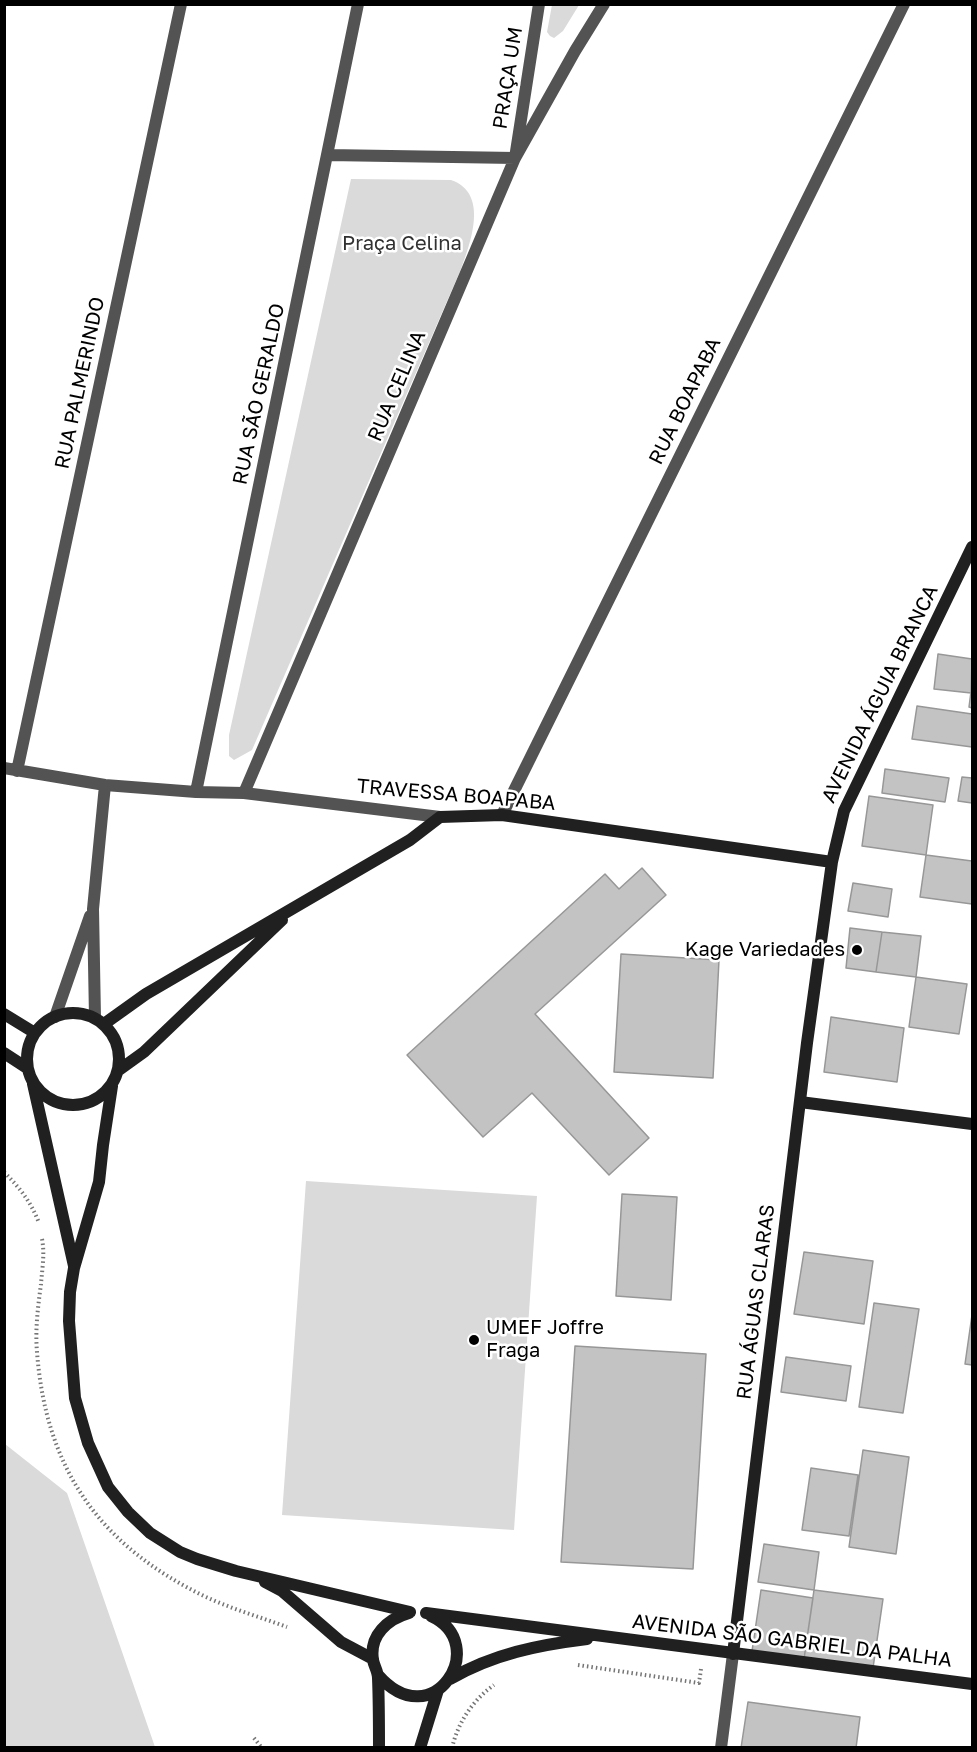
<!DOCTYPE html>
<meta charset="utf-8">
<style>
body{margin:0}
#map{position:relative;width:977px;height:1752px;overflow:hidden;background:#fff;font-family:"Golos Text",sans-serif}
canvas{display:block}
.frame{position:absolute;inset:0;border:6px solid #000;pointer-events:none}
</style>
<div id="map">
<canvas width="977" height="1752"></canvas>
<div class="frame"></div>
</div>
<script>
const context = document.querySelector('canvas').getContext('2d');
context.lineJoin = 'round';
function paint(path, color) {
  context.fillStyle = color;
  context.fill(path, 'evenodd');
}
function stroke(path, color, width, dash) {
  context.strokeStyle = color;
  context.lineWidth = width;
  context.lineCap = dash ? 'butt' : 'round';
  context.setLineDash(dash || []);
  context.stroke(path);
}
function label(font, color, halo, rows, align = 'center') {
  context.font = font + ' "Golos Text",sans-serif';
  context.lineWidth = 5;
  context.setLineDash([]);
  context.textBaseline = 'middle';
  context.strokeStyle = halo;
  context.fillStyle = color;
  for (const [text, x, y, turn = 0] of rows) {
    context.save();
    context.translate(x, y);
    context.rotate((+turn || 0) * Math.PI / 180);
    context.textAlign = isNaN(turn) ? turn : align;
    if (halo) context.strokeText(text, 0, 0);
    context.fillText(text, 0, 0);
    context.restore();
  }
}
const green = new Path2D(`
 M552,5h27l-16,26 -9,7 -4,-2 -3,-4z
 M351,179l100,1c38,13 20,62 10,89l-209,481 -18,10 -5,-4v-21z
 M306,1181l231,15 -23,334 -232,-15z
 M5,1444l62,49 88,254h-150z`);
const building = new Path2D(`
 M938,654l34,5 -1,34 -37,-4z
 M972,684v24l-3,-1z
 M917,706l55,8v33l-60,-8z
 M885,769l64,9 -4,24 -63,-9z
 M962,777l10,1v25l-14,-2z
 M869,796l64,9 -7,50 -64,-9z
 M926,855l46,6v43l-52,-7z
 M642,868l24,27 -131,119 114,124 -40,37 -77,-82 -49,44 -76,-82 198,-181 14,15z
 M853,883l39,6 -4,28 -40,-6z
 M850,928l32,4 -6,40 -30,-4z
 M882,932l39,4 -5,41 -40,-5z
 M621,954l98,6 -6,118 -99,-6z
 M916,977l51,7 -8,50 -50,-7z
 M831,1017l73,11 -7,54 -73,-10z
 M622,1194l55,3 -6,103 -55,-4z
 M804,1252l69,9 -9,63 -70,-10z
 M874,1303l45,6 -16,104 -44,-6z
 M972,1315v50l-7,-1z
 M575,1346l131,8 -13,215 -132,-7z
 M786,1357l65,9 -5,35 -65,-9z
 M863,1450l46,7 -13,97 -47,-7z
 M811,1468l47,7 -9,61 -47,-6z
 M764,1544l55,8 -5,38 -56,-8z
 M761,1590l52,8 -9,61 -52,-8z
 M814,1590l69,9 -10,69 -69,-9z
 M748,1702l112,15 -4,31h-115z`);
const path = new Path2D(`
 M4,1172c16,16 27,30 35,51
 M42,1239c3,15 0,31 -1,45 -3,23 -6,45 -4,68 9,118 63,194 169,245 26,12 54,20 81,30
 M578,1665l121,18 2,-14
 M254,1738l8,10
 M452,1748c6,-26 21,-48 42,-63`);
const street = new Path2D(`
 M328,155l187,3 24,-154
 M4,768l101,17 91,7 48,1 196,24
 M17,771l164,-767
 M196,792l162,-788
 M244,793l271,-635 60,-107 29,-47
 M502,815l402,-811
 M55,1017l35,-101
 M95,1018l-2,-109 12,-124
 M721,1748l12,-94`);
const secondary = new Path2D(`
 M27 1059a46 46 0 1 1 92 0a46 46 0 1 1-92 0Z
 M4,1014l31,19
 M104,1024l42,-30 264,-154 30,-23 62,-2 330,47
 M4,1053l23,15
 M119,1070l25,-18 138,-132
 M33,1084l41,182
 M112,1086l-9,59 -4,37 -25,86 -4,24 -1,29 6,77 13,45 20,44 20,25 22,21 30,19 17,7 39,12 174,41
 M800,1102l172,22
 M265,1582l17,9 59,51 32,17
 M426,1613l546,71
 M733,1654l74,-611 25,-181 12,-51 128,-264
 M378,1675c55,63 114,-31 53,-59
 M450,1679c43,-25 88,-34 137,-40
 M379,1748c0,-24 0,-47 -1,-70 0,-7 -4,-12 -5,-18 -4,-25 15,-41 36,-47
 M420,1748l18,-58`);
const markers = [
 [857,950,6,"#000"],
 [474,1340,6,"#000"]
];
const streetNames = [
 ["PRAÇA UM",508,78,-81],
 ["RUA PALMERINDO",80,383,-78],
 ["RUA CELINA",397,386,-67],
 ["RUA SÃO GERALDO",259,394,-78],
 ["RUA BOAPABA",685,401,-64],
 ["AVENIDA ÁGUIA BRANCA",880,694,-64],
 ["TRAVESSA BOAPABA",456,795,5],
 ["RUA ÁGUAS CLARAS",756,1302,-83],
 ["AVENIDA SÃO GABRIEL DA PALHA",792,1641,7]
];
const parkNames = [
 ["Praça Celina",402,244]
];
const poiNames = [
 ["Kage Variedades",845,950],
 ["UMEF Joffre",486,1328,"left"],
 ["Fraga",486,1351,"left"]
];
paint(green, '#dadada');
paint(building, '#c3c3c3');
stroke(building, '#979797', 1.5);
stroke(path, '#757575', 4, [1.5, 3]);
stroke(street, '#535353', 12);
stroke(secondary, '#202020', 12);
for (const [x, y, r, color] of markers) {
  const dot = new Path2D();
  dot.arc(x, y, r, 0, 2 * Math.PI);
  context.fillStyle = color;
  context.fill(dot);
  stroke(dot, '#fff', 2);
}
label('20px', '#000', '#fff', streetNames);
label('20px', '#313131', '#fff', parkNames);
label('20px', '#000', '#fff', poiNames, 'right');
</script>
